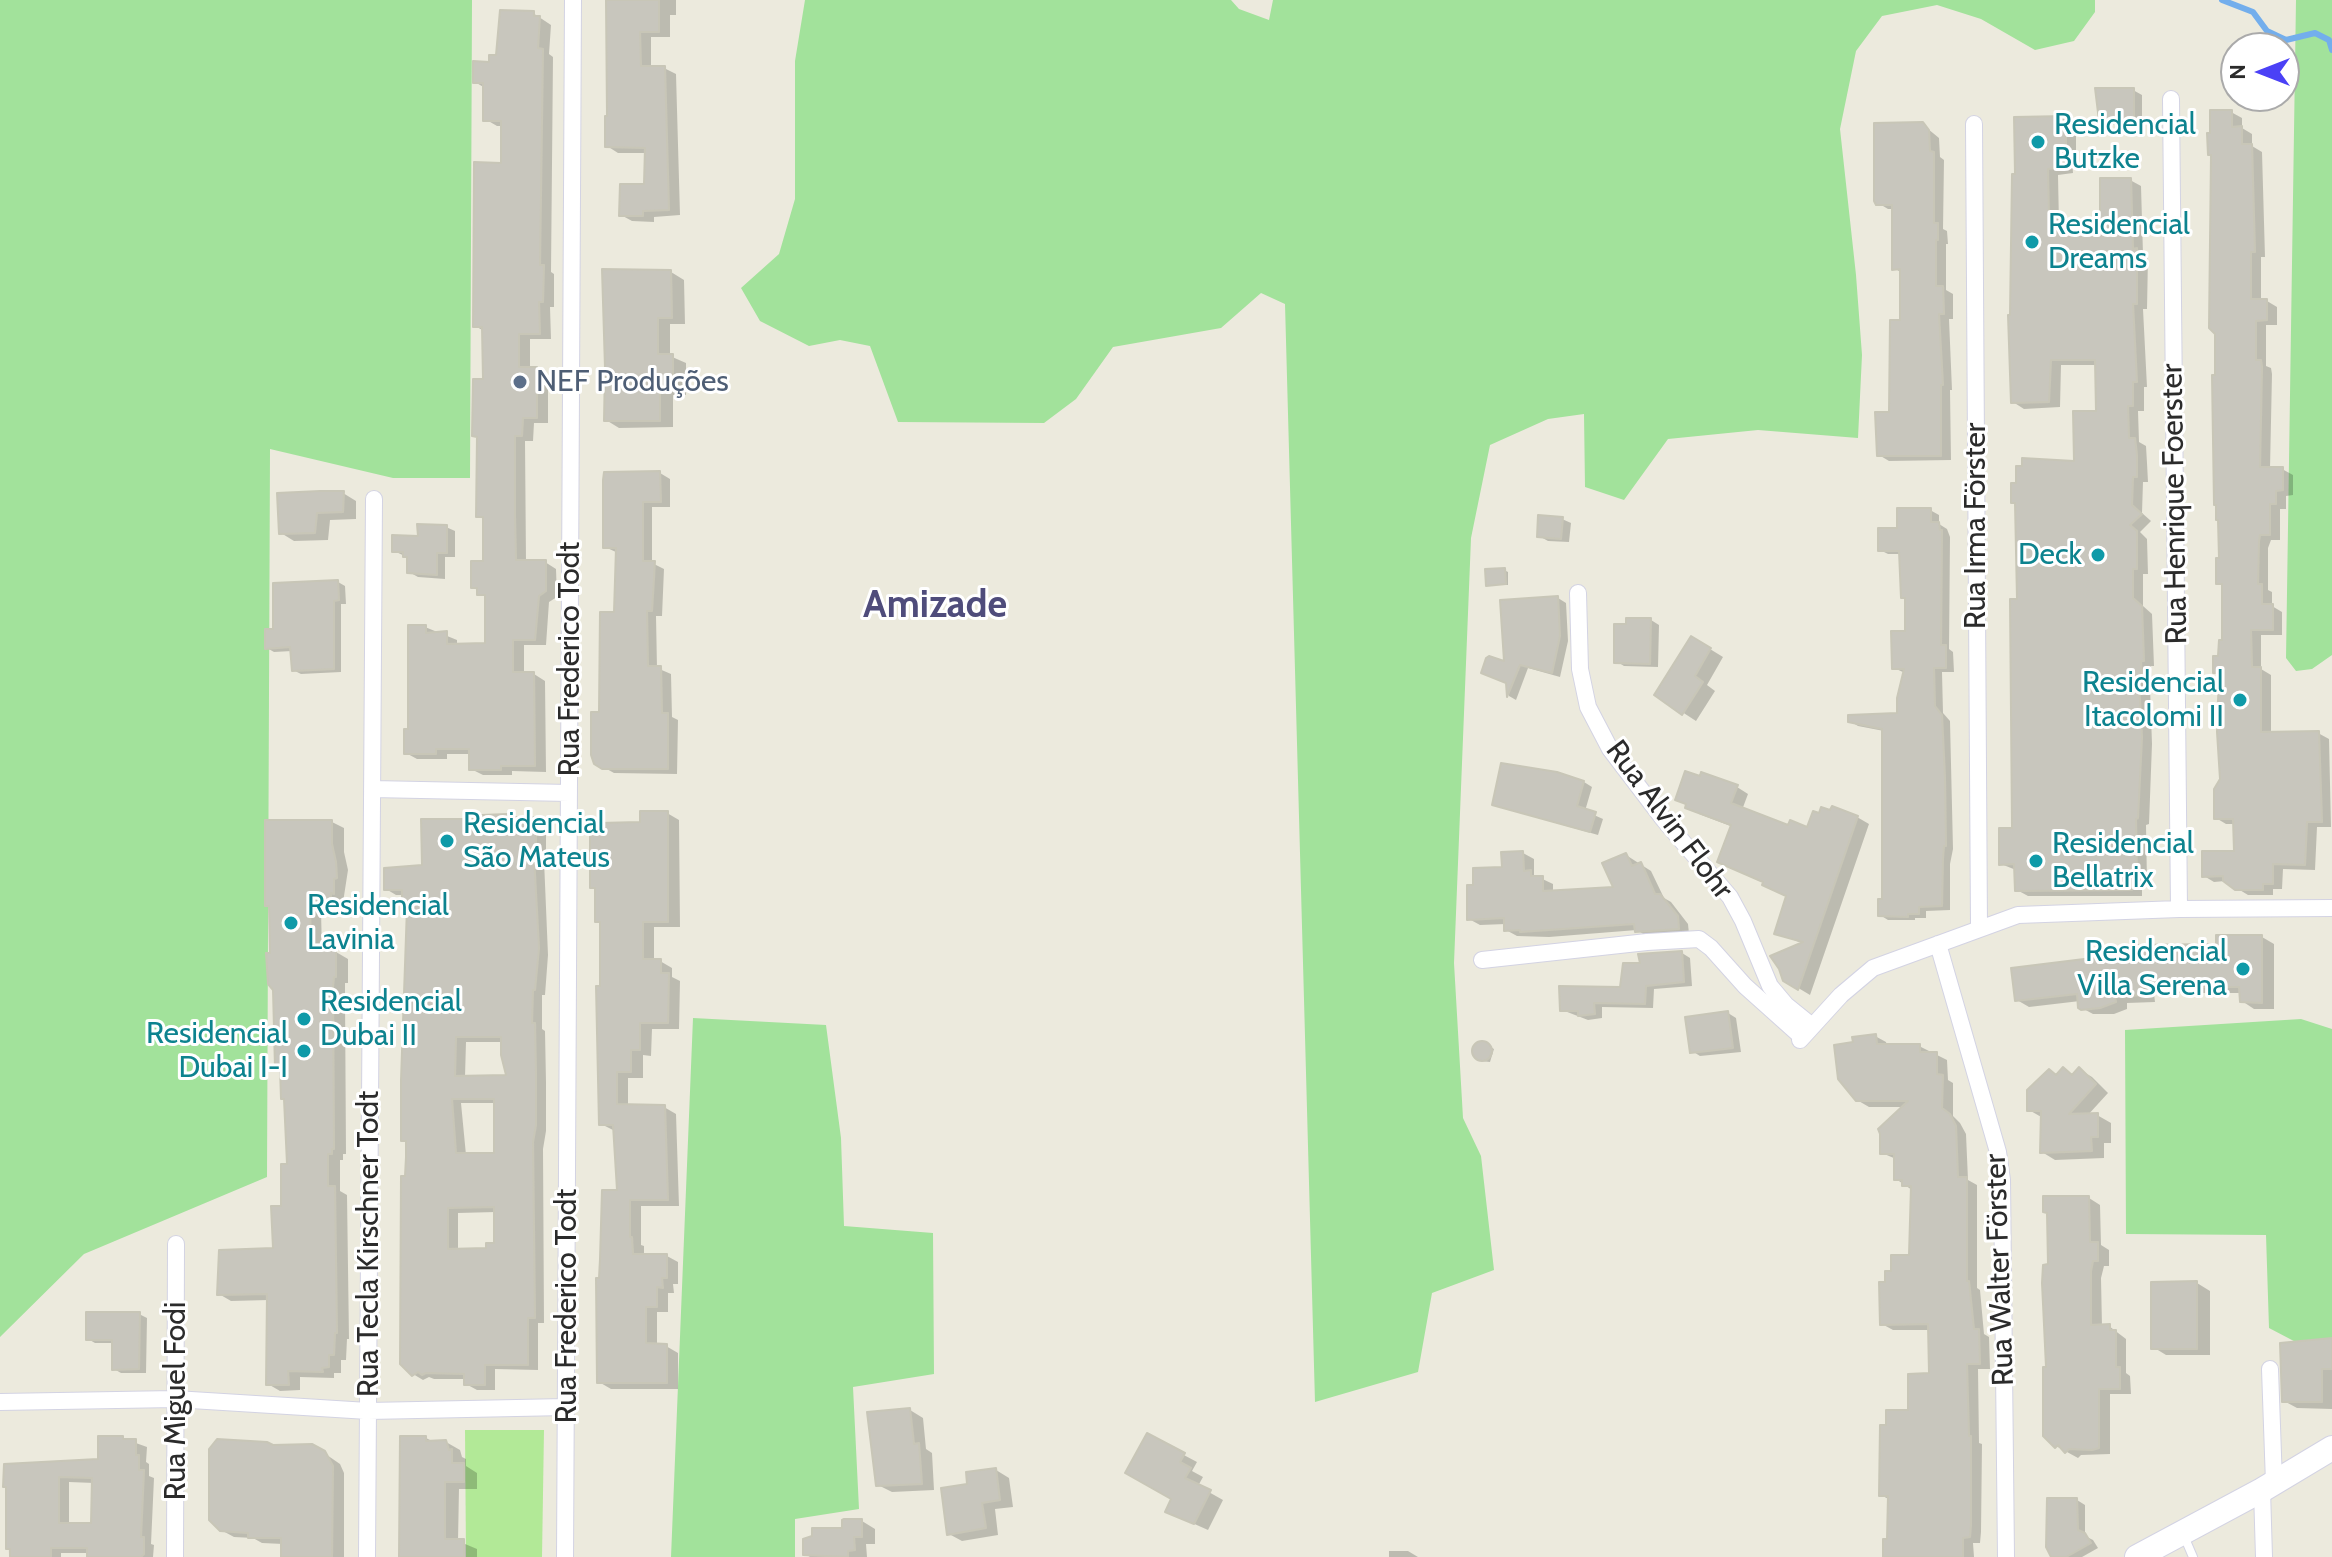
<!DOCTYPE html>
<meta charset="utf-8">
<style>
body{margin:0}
#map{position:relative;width:2332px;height:1557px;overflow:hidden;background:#eceadd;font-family:Cabin,sans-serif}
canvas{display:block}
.north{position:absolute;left:2220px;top:32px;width:80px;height:80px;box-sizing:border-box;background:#fff;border:2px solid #aaa;border-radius:50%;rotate:270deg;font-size:22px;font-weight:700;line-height:32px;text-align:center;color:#2b2b2b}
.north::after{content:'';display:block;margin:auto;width:28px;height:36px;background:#4b41f6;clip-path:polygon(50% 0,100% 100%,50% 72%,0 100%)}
</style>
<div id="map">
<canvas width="2332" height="1557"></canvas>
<div class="north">N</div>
</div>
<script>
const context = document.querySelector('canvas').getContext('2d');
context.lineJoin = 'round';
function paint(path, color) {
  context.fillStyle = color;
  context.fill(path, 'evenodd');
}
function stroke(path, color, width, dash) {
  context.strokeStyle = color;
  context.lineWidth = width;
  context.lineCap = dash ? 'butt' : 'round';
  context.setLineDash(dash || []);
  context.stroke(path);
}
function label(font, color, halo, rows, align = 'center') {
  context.font = font + ' Cabin,sans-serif';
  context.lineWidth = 6;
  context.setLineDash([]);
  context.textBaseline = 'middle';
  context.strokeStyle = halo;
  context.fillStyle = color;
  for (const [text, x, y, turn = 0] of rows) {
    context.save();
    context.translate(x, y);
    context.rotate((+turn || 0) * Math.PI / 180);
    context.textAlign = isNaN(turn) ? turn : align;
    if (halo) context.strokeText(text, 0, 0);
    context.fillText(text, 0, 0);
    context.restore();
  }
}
const green = new Path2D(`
 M0,0h472l-2,478h-77l-123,-29 -3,728 -183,77 -84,83z
 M805,0h426l8,9 30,11 4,-20h822v12l-21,29 -39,9 -54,-31 -44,-14 -55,11 -26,35 -16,78 16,146 6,80 -4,83 -100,-8 -90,9 -44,61 -39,-13 -1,-73 -36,5 -58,26 -19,93 -17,425 9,155 18,38 13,114 -62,23 -14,79 -103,30 -30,-1098 -24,-11 -40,35 -108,19 -37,52 -32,24 -146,-1 -28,-76 -30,-6 -31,6 -49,-25 -19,-33 38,-34 16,-55v-138z
 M2296,0h36v655l-20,14 -16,2 -10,-13z
 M693,1018l133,7 15,113 3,88 89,7 1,141 -81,13 6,122 -64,10v38h-124z
 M2301,1019l31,10v332l-63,-33 -3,-93 -140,-1 -1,-204z`);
const pitch = new Path2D(`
 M465,1430h79l-2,127h-76z`);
const shadow = new Path2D(`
 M609,0h67v15h-6v22h-19v31h13l12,6 4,141 -26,2v5l-22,-1 -11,-6 25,-29 1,-33h-29l-11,-7 2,-28z
 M533,13l18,12 -2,29 4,3 -2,215 3,2v33h-4l1,32h-21v30h7l11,7v47h-14l-1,18h-8l1,121h19l11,7 1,28 -8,5 -3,43h-22v29h10l11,7 1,91 -34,-1v4h-29l-12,-6v-15h-24v5h-30l-11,-6 19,-126 32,13v6l30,-1v-47l-14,-11 12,-24v-43l-7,-4 7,-135 -1,-50 -9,-5 28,-161v-39h-6l-12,-7v-31l-10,-6 23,-24z
 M2133,90l9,5v30h-33l-8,-5z
 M2231,112l11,6v10l10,6v12l10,6 3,105h-4v44h6l10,6v18h-11v41l5,2 1,6 -2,95h12l11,6v20l-7,1v13h-6v31h-9l-3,8v42l4,2v14l10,6v23h-21v34l10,6v59l47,-1 11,6 2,88h-14l-2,43 -32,-1 -1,20h-9v6h-25l-23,-14 -11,1 -10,-6 33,-23 -1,-29h-10l-10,-6 6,-39 -2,-104 -5,-3 9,-30v-56l-6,-3 3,-23 -8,-404 -3,-2z
 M2065,118l11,7v34h-4l1,14 -15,2 1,50 4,4 39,-4 28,-45 11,6 2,68 5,3 -1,52h-4l4,78h-3v24h-6l1,31 7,4 1,17 1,19h-5l-1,31 9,8 -11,11 7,7 1,35h-5v32l9,8 2,52h-3l1,21h-2l2,57 -3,80 -3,1 1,58h-5v13h-114l-11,-6 -1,-20 -15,-6 13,-34 5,-229 -2,-97 -4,-2 63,-39 22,-50 -1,-48h-36l-1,42 -36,2 -11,-7 1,-226z
 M1922,124l17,14 1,19 4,3 -1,69 4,2 1,13h-2v46l7,4v25h-4l3,71h-2l1,70 -62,1 -10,-6 12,-41 11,-92v-49l-8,-5v-59h-6l-10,-6z
 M671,272l13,8 1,44h-15v32l16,7v32h-13v32l-54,1 -13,-8z
 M660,473l10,6v28h-18v56l12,6 -2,47h-6l1,52 14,6 1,43 6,3 -1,54 -63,-1 -18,-10 20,-149 2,-61 -13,-6z
 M343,493l13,8v18l-26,1 -2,20 -34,1 -13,-8z
 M1930,510l9,5v9l8,5 3,8 -1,112 4,3 1,20h-12l1,41 7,8 3,128 -3,15v46l-24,1v7h-11v2h-27l-8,-5 4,-14v-170l-26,-5 -8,-5 49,-6 6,-42 -11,-5 13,-35v-34l-6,-45h-13l-8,-4 19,-20z
 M1562,519l9,4 -2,19 -21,-1 -9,-5z
 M446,527l9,4v26h-10v22l-27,-2 -9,-5v-14l-15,-7z
 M1504,570l4,2v13h-20z
 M338,582l7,4 1,18h-5v68l-40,2 -8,-4 -1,-19 -18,1 -7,-4 8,-17z
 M1558,598l8,5 2,38 -8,36 -32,-9 -12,32 -7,-4 -2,-32z
 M1651,620l8,5 -1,42 -34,-1 -8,-5z
 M1692,638l31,19 -16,28 8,6 -19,30 -40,-26z
 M1584,782l8,5 -7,24 18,8 -5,16 -95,-27 -9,-4z
 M1737,787l11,7 -6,16 47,17 19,2 49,-12 12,7 -59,171 -25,-15 19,-36 -28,-11 12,-36 -55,-70 -34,-13 -22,-15z
 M667,813l12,7 1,107h-26v34h6l12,7v9l8,4 -1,48h-27l-1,27 -8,-1v23h-15v28l36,1 12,7 3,92h-38v39l3,1v10h23l11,6v22h-5l1,9h-6v19h-11v34h9l12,7v36h-67l-12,-7 2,-102 18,-88 -4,-61 -14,-7 1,-201 -5,-2v-32l-5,-2 50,-63z
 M536,819l10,6v35h-2l4,95 -3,40h-3v34l3,2 1,51v49l-3,18 1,174h-6v47l-43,-1v21h-18l-11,-6v-5h-32l-5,-2 -6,3 -10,-6 -5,-232 -5,-2 5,-231 -4,-3v-11h-8l-10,-6 38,-22zM466,1042h37l5,35h-43zM461,1103h35v52h-30zM496,1212v33l-8,5h-30v-37z
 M332,822l12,6v24l4,18 -6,39 -21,1 1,43 14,-1 12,7v24h-3v12l1,159h-3v6h-3v31l7,4 2,144h-2l-1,21h-5v13h-7v5l-34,-1v13l-20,1 -12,-7 1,-84 -38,1 -12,-7 56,-44 14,-84 -7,-96 -5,-4 -6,-159z
 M1523,853l11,6v16l19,9v9l63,-4 10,-34 25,16 13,27 7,4 17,22 1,10 -41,3 -11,-7 -88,7 -32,-1 -11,-6v-6l-26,1 -11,-6 6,-32 29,-18z
 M2262,937l12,7v65h-20l-12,-8v-8h-88l1,9 -28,1v6l-13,5h-21l-13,-7v-6l-51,6 -12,-7z
 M1682,953l8,5 2,28 -38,3 -1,19 -51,-1v11l-14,2 -26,-10 60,-21 20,-24z
 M1728,1013l8,5 5,34 -41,4 -8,-5z
 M1875,1036l11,6 1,4h32l28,14 1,20 5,3v33l7,7 6,11 2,46 9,5v103l3,2 4,44 5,3 1,32h-12l1,74 3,1 -1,88 -1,11h-7l1,14h-89l4,-16 1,-41 -9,-5 29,-83 21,-37 -1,-45h-37l-11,-6 4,-40 25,-27 1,-67 -16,-11v-20l-14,-6 23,-46h-36l-12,-7z
 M1482,1042l12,7 -4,13 -9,-1 -6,-6 2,-11z
 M2079,1069l13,8 16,16 -21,23 10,-1 14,8v20h-7v15l-49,2 -13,-8 1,-34 -14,-8 35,-40 10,5z
 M2089,1198l11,7 1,40 8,5v16h-5l-3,12 1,49 7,-1 17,13v34l4,3 1,18h-21v60l-29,1 -3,3 -22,-12 -8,-77 3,-103z
 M2197,1283l13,8v64h-44l-13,-8z
 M139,1314l8,4 -1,55h-25l-7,-4v-26h-19l-7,-4z
 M2332,1340v69l-35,-1 -13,-7z
 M910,1410l13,8 3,31 6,4 2,37 -42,2 -14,-7z
 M1148,1436l49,26 -5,9 11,6 -5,9 25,14 -15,30 -27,-12z
 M122,1438l25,9 -1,15 3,2v12l5,2 -3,66 3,1 -1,12h-64v-4h-28v4h-52l-1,-68 -3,-3 95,-25zM69,1482l25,1 -2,42h-23z
 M426,1438l8,4h12l14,8 2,7 4,2v7l11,7v16h-18l-1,52 19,8v8h-76z
 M272,1447l52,6 16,11 4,9v84h-61v-13l-21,-1 -9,-5 -19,-1 -13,-7z
 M996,1470l13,8 4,29 -18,2 3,26 -36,6 -13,-7 20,-48z
 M2077,1500l8,5v31l8,4 5,8 -16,9h-29z
 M862,1521l13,8v15h-9l1,13h-57l-5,-3z
 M1389,1551h19l10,6h-29z`);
const stream = new Path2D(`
 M2222,0l31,12 14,19 19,9 29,-7 14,7 3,10`);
const building = new Path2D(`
 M606,0h53v32h-19l1,34h24l4,144 -26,1v5h-24l1,-32h24l1,-36 -40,-1v-31h2z
 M500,10l34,1v5h6l-2,32 5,1 -3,216h4l-1,37h-4l1,32h-21v33h18v51h-14l-1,18h-7v81l1,43h30v31l-7,5 -4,44h-22v32h21l1,94h-34v4h-32v-21h-33v5h-32v-25h4v-104h18v8l21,-2v13l38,-1v-48h-8v-7h-6v-27h12v-44h-7l1,-80 -5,-1 1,-57h10l-1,-52h-9l1,-165 27,1v-42h-18v-38h-10v-22l16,1v-7h7z
 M2095,88h39v33h-35z
 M2210,110h22v17l10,-1v18h10l3,108h-4v47h16v21l-11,1v39h5l1,7 -2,100h23v23l-7,1v13h-6v31h-10l-1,6 -1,43h4v20h11v26h-22l1,37h9v65l58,-1 3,91h-15l-2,43 -32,-1v20h-10v6h-28l-12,-9v-5l-21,1v-26h32l-1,-32h-19v-30l6,-10 -3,-47 2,-59h-6v-17h5l1,-16h3v-56h-6v-26h3l-1,-38h-2v-15h-2l-2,-130h3v-41l-6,-6 2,-173h-3l-1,-22h3z
 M2066,116v38h-4v13l-14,2 1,49h3v10l48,-5v-45h31l2,71 4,-1v56h-4l4,78h-4v24h-5l1,32h6l2,17v22h-4l-1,28 10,9 -12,11 7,6v38h-4v29l9,8 2,55h-3l1,21h-3l3,55 -4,81 -2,1 1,59h-5v12l-117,1 -1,-27 -15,1v-37h13l-2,-229h7l-2,-96h-4v-20h5v-17h6v-8l52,3 -1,-50h23l-1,-51h-44l-2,42 -38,1 -3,-88h2l2,-141h3l-1,-57z
 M1923,122l6,8 1,21 4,1v71h4v17h-2v46h7l1,28h-5l4,71h-2v71h-64l-2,-44h14l1,-92h10v-51l-8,1v-65h-16l-2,-4v-78z
 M602,269l69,1 1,48h-14v36h15v35h-13v32h-56l1,-53z
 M660,471l1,31h-18v59h12l-3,50h-5l1,55h13l1,47h6v56h-66l-8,-5 -3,-9v-43h8l1,-100h14l2,-64h-13v-68l1,-8z
 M320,491h24l-1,21 -26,1 -2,20 -36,1 -2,-41z
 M1897,508h34v14h8l1,8h2l-1,115h5v23h-12l1,38 7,9 3,63 1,68h-2l-1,12 -1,48 -23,1v7h-11v3l-30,-1v-17h4v-170l-34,-7v-7l49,-2v-15l7,-29h-12l-1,-38h14v-33h-4l-2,-47h-21v-23h19z
 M1538,515l25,2 -2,22 -24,-2z
 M417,524l30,1v28h-10v22l-30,-2v-16h-4v-5h-11v-17l26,1z
 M1505,568l1,16 -20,2 -1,-17z
 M338,580l1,20 -5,1v68l-42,2 -2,-24 -25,2v-20h8v-46z
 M1558,596l2,40 -8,37 -32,-8 -13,32 -1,-14 -25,-10 5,-15 3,-2 15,5 -4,-61z
 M1626,618h25l-1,46 -36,-1v-39h12z
 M1691,636l20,12 -16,28 8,6 -21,33 -28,-20z
 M1501,763l56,9 27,9 -7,25 19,6 -6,20 -98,-27z
 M1685,771l15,5 1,-4 37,13 -7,18 57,22 2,-5 17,7 6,-16 6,2 2,-6 9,3 2,-4 26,10 -60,174 -15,-9 -4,-12 -9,-13 33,-14 -29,-8 12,-38 -24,-11 1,-3 -46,-20 14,-37 -46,-17 1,-4 -11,-4z
 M640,811h28v111h-25v37h18v14h8l-1,50h-28v27h-9v22h-14v32l48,1 3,95h-38v37h2l1,17h34v24h-5l1,10 -6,-1v20h-11v36l21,1v39h-70l-1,-105h3l1,-19 2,-69h15l-4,-65h-14l-3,-139h4v-64h-5v-34h-5v-62h9v-3l41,-1z
 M508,814v3h28v39h-2l5,92 -4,42h-2l-1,33h3l1,52v50l-3,17 2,176h-7v47h-43v20h-21v-11l-38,-1 -4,2 -4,-3 -6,4 -12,-12 1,-188h4l1,-19v-16h-5v-61l6,-173h-5v-17h-18v-22l38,-3 -1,-46h60v-4zM456,1037h45v18l5,20 -51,1zM452,1099h42v54h-38zM494,1207v36h-8v5l-38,1v-41z
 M265,820h67v24l4,18 1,16 -3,1v15l-3,-1v10l-21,1 1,47 25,-1v27h-2l-1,10 1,162h-2v5h-4v32h7l2,147h-2l-1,22h-5v12l-7,1 1,4 -35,-1 1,14h-23l1,-91 -50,1 2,-45 54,-2 -2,-42h10v-42h6l-3,-65h-3l-1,-31h-5l-2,-78 -5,-6 -2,-31h4l-1,-47h-4z
 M1523,851l1,20 7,-1v6h12v15l70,-4 -11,-24 24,-10 6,13 9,-4 14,32h5l18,22 1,13 -44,3 -1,-8 -114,8v-2l-16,1v-13l-37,2v-35h6v-17l29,-1 -1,-15z
 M2216,935h46v68l-22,-1 -1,-15h-97l1,8 -28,2 1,5 -16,6 -19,2 -3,-2 -1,-14 -62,7 -4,-33 122,-15v-8l83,-1z
 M1682,951l2,31 -38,4 -1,18 -51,-1 1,11 -17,2v-5h-18l-1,-25 61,1 3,-24h17l-2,-9z
 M1728,1011l5,37 -43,5 -5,-36z
 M1876,1034l1,10h43v8h17v22l6,1 -1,33 8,6 6,12 2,51h9v104h2l5,48h5l1,35h-13l2,72h2v89l-1,12 -7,1v19h-80v-18h4l1,-43h-9l1,-71h6v-15h22v-36l21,-1 -1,-49 -48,1 -1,-43h6v-11h6v-16h18l2,-69h-9v-6h-8v-26h-14v-20l-2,-5 30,-28h-52l-18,-22 -4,-34 19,-3 -1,-5z
 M1472 1051a10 10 0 1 1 20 0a10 10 0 1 1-20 0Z
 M2063,1067l9,8 7,-8 17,17 -27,30 29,-1v24h-7l1,14 -52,2 1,-42h-14v-21l22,-21 7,6z
 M2043,1196h46l1,46h8v19h-5l-2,10v54l19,-1v6h6v37h4v22h-21v59l-7,2 -23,-1 -4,4 -7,-8 -3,3 -12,-12v-69h3l-4,-84 1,-18 5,-1 -1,-51 -4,-1z
 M2197,1281v68h-46v-67z
 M86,1312h54l-1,57 -27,1v-30h-26z
 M2332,1338v31h-10v33h-40l-2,-59z
 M910,1408l4,36 5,-1 3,41 -46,2 -9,-74z
 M1147,1433l38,20 -5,9 11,6 -6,10 26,12 -17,34 -29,-12 6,-13 -46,-26z
 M98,1436h25v3h13v16h3v15h5l-3,67h3v17l-3,3h-54v-9h-36v9h-41v-8h-4v-62h-3l1,-23 94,-5zM59,1477l33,1 -1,45h-32z
 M400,1436h26v5l20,-1 3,10 3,-1v14h12v19h-19v57h19v18h-65z
 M217,1439l50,3 6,3 39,-1 13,7 8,15 -1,91h-51v-19h-33v-5l-28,-2 -11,-11v-71z
 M996,1468l4,32 -18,3 4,25 -39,7 -6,-47 26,-4 -1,-12z
 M2047,1498h30l1,32 7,3 6,10 -25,14h-15l-5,-10z
 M844,1519h18v18h-8l1,13 -7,1v6l-45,-2v-16l9,-3v-8h30v-8z`);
const lane = new Path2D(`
 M2184,1536l9,21`);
const street = new Path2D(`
 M2171,99l8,810
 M1974,124l5,805
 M1578,593l2,76 8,38 22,42 54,71 66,77 13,24 27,65 16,19 26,21
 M372,789l197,4
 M1938,944l60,208 4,28 4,377
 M1482,960l165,-18 52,-3 12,9 34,38 57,51
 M1800,1040l41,-45 32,-27 145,-53 161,-6 153,-1
 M2270,1369l4,114
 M0,1402l175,-3 193,12 198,-4
 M2262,1490l2,67
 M175,1557l1,-313
 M367,1557l7,-1058
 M565,1557l8,-1557`);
const secondary = new Path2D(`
 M2137,1557l125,-67 70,-42`);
const markers = [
 [2038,142,8,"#0f9aa8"],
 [2032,242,8,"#0f9aa8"],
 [520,382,8,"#5c6f8a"],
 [2098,555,8,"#0f9aa8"],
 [2240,700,8,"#0f9aa8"],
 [447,841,8,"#0f9aa8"],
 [2036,861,8,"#0f9aa8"],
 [291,923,8,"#0f9aa8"],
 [2243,969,8,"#0f9aa8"],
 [304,1019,8,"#0f9aa8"],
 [304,1051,8,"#0f9aa8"]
];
const cultureNames = [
 ["Residencial",2054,125],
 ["Butzke",2054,159],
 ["Residencial",2048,225],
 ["Dreams",2048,259],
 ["Deck",2082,555,"right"],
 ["Residencial",2224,683,"right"],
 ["Itacolomi II",2224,717,"right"],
 ["Residencial",463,824],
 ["São Mateus",463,858],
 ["Residencial",2052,844],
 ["Bellatrix",2052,878],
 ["Residencial",307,906],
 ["Lavinia",307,940],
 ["Residencial",2227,952,"right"],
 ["Villa Serena",2227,986,"right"],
 ["Residencial",320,1002],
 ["Dubai II",320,1036],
 ["Residencial",288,1034,"right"],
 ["Dubai I-I",288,1068,"right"]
];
const serviceNames = [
 ["NEF Produções",536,382]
];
const streetNames = [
 ["Rua Henrique Foerster",2175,504,-91],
 ["Rua Irma Förster",1976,526,-90],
 ["Rua Frederico Todt",570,659,-90],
 ["Rua Alvin Flohr",1669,820,53],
 ["Rua Tecla Kirschner Todt",369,1244,-90],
 ["Rua Walter Förster",2000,1270,-92],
 ["Rua Frederico Todt",567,1306,-90],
 ["Rua Miguel Fodi",176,1401,-90]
];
const districtNames = [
 ["Amizade",935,606]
];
paint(green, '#a2e29b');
paint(pitch, '#b2e997');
paint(shadow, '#0003');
stroke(stream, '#73aeec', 6);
paint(building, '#c8c6bd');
stroke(building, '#c8c6b7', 2);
stroke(lane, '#d3d3e3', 10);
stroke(street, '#d3d3e3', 18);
stroke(secondary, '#d3d3e3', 26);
stroke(lane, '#fff', 8);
stroke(street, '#fff', 16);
stroke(secondary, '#fff', 24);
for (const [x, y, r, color] of markers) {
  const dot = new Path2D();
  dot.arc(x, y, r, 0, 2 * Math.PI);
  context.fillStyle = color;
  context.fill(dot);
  stroke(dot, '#fff', 3);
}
label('30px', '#0d838f', '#fff', cultureNames, 'left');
label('30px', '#4e5e75', '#fff', serviceNames, 'left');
label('30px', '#2b2b2b', '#fff', streetNames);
label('bold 38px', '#4f4c7b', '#fff', districtNames);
</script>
